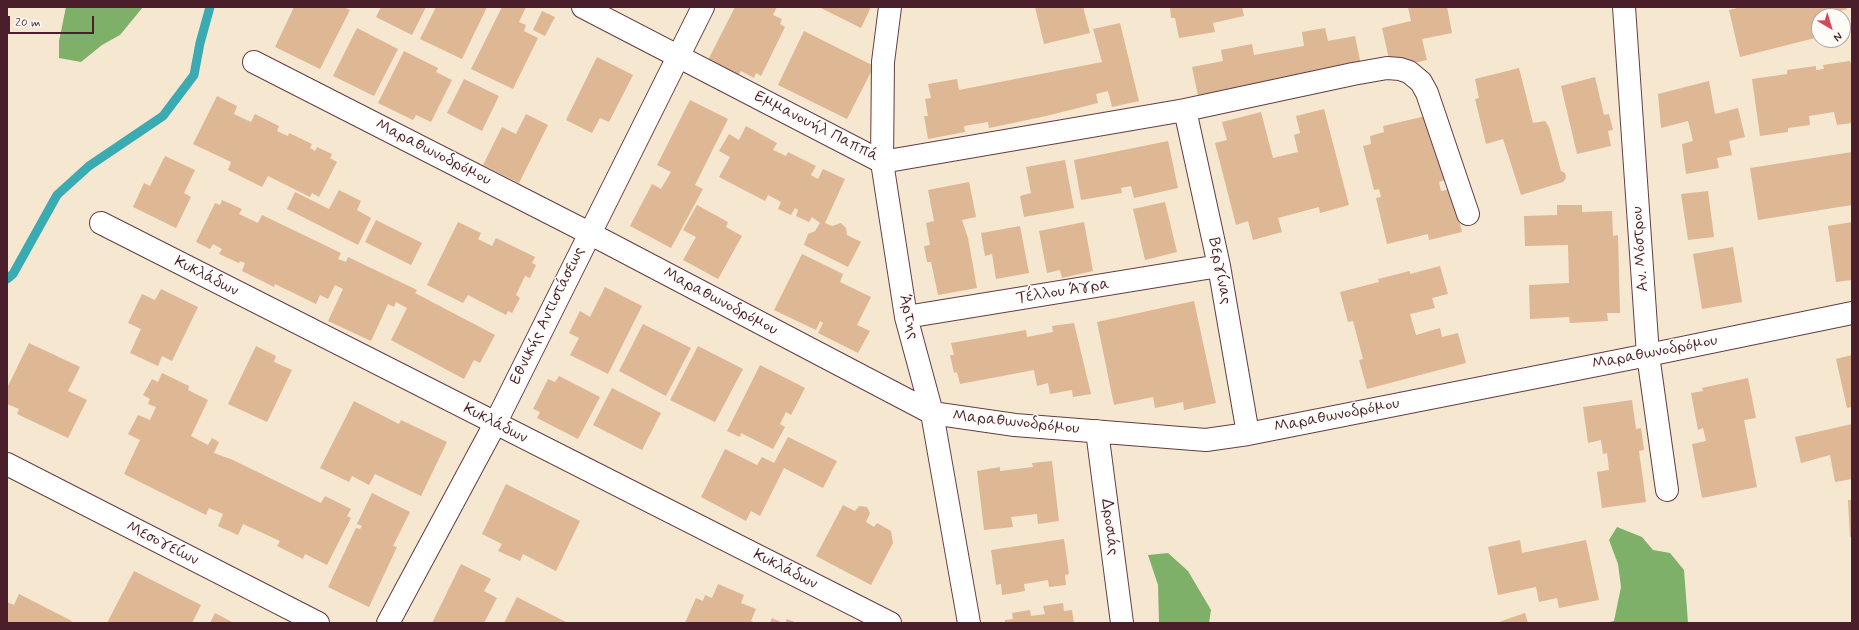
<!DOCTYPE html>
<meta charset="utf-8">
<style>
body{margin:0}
#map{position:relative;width:1859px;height:630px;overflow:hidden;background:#f6e7d1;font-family:Mynerve,sans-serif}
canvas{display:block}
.frame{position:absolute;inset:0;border:8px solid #4a1f2b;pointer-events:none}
.north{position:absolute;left:1811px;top:8px;width:40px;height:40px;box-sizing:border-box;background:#fdfcf7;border:1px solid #b5a4a5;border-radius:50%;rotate:142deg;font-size:11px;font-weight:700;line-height:16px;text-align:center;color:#4a1f2b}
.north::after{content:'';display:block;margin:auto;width:14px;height:18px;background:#d1495b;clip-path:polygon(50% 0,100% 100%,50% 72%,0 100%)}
.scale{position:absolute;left:8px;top:16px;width:86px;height:18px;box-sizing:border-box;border:2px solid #4a1f2b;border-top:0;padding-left:5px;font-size:12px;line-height:14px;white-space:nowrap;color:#4a1f2b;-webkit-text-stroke:3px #fdfcf7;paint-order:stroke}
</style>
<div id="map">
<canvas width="1859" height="630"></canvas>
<div class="frame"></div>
<div class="north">N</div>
<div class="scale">20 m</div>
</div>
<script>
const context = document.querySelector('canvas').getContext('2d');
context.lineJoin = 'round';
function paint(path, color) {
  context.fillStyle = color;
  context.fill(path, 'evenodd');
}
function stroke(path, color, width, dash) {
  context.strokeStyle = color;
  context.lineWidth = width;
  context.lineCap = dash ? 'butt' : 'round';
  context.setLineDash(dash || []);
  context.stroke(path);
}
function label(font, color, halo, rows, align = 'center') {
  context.font = font + ' Mynerve,sans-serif';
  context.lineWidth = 3;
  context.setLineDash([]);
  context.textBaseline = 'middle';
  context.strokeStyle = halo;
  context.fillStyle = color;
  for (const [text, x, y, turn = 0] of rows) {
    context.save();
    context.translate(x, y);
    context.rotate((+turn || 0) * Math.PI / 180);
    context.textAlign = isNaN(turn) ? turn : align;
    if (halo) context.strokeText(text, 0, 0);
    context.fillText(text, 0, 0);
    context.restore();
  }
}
const forest = new Path2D(`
 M66,7h77l-23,28 -18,10 -21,17 -22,-4v-17z
 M1617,527l25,10 11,13 17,3 14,17 4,53h-82l8,-2 7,-34 -3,-23 -9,-24z
 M1168,553l20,18 23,39 -2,13h-50l-1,-38 -10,-30z`);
const stream = new Path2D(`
 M7,279l6,-5 44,-79 32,-29 74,-50 31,-41 6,-32 10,-36`);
const building = new Path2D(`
 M294,7h49l7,3 -30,59 -45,-22z
 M381,7h45l-14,28 -36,-18z
 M436,7h51l-25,52 -42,-20z
 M502,7h24l-7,15 7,3 -2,6 14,7 -25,51 -42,-20z
 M735,7h42l-4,8 9,4 -2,5 5,3 -24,49 -5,-3 -2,5 -13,-7 -5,8 -30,-15z
 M819,7h52l-10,21z
 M1035,7h48l7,26 -46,11z
 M1170,7h72l2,9 -31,7 2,9 -36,6 -4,-20h-4z
 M1408,7h39l5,26 -30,6 5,21 -36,8 -9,-40 29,-7z
 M1741,7h106v2l-15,4 1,3h-14v21l-79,20 -11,-47z
 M542,11l13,6 -10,19 -12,-6z
 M1120,23l19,78 -27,6 -4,-16 -12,3 2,9 -52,13 -57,12 -1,-6 -24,4 1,6 -37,7 -4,-23h4l-3,-17 6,-1 -3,-14 29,-5 2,11 143,-28 -9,-33z
 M357,28l41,21 -24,47 -41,-20z
 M1325,28l3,13 27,-5 7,34 -163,31 -7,-34 31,-6 -2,-11 31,-6 2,11 50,-9 -2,-14z
 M804,31l70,35 -27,53 -69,-34z
 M404,51l34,17 -2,4 16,8 -21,42 -15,-7 -3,5 -35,-17z
 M597,57l36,18 -24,47 -9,-4 -8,15 -26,-13z
 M1850,61l2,6v56l-15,2 -3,-13 -25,4 1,9 -22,3v4l-28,4 -8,-57 35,-5v-4l29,-4v4l8,-1 -1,-4z
 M1519,68l14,55 12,-2 4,6 12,44 4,2 1,5 -3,4 -42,13 -18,-56 -17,5 -11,-45 4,-1 -4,-19z
 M1595,77l9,38 5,-1 4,16 -5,1 3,15 -34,8 -16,-68z
 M464,79l35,17 -17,35 -35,-18z
 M1709,81l6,33 23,-6 7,29 -16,4 3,14 -15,3 2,10 -33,6 -4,-30 11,-3 -5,-20 -27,7 -3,-34z
 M217,96l20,10 -3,8 17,8 4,-8 24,12 -2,5 11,5 1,-3 23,11 -2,4 5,3 2,-4 15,7 -2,4 7,4 -18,35 -7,-4 -2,4 -42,-21 -6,11 -34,-17 3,-8 -38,-18z
 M690,100l38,19 -33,66 8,4 -32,59 -41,-22 22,-42 9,5 10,-17 -14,-7z
 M1324,109l25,96 -29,8 -1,-6 -41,11 4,14 -29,8 -5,-19 -12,4 -21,-82 12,-3 -5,-18 39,-10 12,46 25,-6 -4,-17 6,-2 -4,-17z
 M526,114l22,11 -29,58 -36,-18 19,-38 14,7z
 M1426,116l23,63 -10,3 2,9 10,-2 11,43 -33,8 -1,-6 -41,10 -11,-46 5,-1 -2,-8 -5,1 -11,-44 8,-2 -1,-8 14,-4 -1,-6z
 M746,126l31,17 -4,7 13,6 2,-4 28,14 -5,9 3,2 4,2 5,-10 22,10 -20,44 7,3 9,-3 5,5 1,7 14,7 -13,25 -44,-22 4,-11 7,-3 5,-8 -8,-6 -3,5 -13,-6 2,-6 -3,-2 -4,7 -13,-6 3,-7 -13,-7 -3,6 -46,-24 11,-20 -11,-6 10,-17 10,6z
 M1168,141l10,47 -44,10 -3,-12 -10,2 1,5 -41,7 -7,-40z
 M1852,152v53l-94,15 -8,-52z
 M165,156l30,14 -11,23 7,4 -15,31 -43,-21 11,-24 6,3z
 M1065,160l9,48 -50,9 -4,-21 11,-3 -5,-26z
 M969,182l7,35 -14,3 6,18 9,50 -39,7 -7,-33h-4l-3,-16 6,-1 -4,-22 8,-2 -6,-31z
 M339,190l22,11 -4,9 14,8 -13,27 -71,-36 8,-17 34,17z
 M1708,191l6,46 -26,3 -7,-46z
 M222,200l20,9 -3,5 19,9 4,-8 79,38 -3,6 8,3 2,-5 69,33 -2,3 80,42 -15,28 -6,-3 -10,19 -73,-39 16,-32 -11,-6 -2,5 -6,-3 -17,37 -43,-20 15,-32 -8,-4 -7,14 -8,-4 -4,9 -41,-20 -1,3 -32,-16 3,-8 -5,-2 -1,2 -20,-9 3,-5 -9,-5 -3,5 -14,-7 19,-39 5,2z
 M1165,202l12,50 -32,8 -12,-51z
 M697,205l31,17 -2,5 16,9 -24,43 -35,-19 13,-23 -13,-7z
 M1557,205h25v7l30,-1 1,25 5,-1 2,78h-13l1,8 -38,2 -1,-6 -39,2 -1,-34 40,-2 -1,-38 -43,1 -1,-30 33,-1z
 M376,220l46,23 -11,22 -46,-23z
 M458,222l23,11 -3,6 14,7 4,-8 39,19 -3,6 4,2 -6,13 -5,-2 -9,19 4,3 -8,15 -4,-2 -2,4 -38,-20 -5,8 -36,-18z
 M1084,222l9,49 -31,7 -2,-8 -13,3 -8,-42z
 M1852,222v58l-16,2 -8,-56z
 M1020,226l9,47 -33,6 -4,-25 -7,2 -4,-23z
 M1733,247l9,55 -40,7 -9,-55z
 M802,254l41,20 -3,8 31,15 -14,28 13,6 -12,22 -40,-20 5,-10 -3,-2 -4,9 -42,-20z
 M1440,266l8,28 -16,4 3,10 -25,6 6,21 24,-7 2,9 16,-4 8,30 -99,26 -8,-29 4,-1 -10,-38 -5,1 -8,-30 39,-10 -1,-3 32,-8v3z
 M605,287l37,19 -34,68 -38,-19 9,-17 -10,-5 11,-22 10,6z
 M161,289l37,18 -26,54 -10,-5 -4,10 -28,-13 11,-24 -13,-6 14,-29 13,6z
 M1194,301l22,102 -32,7 -1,-8 -28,6 -2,-11 -39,8 -17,-83z
 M1074,323l17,71 -18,3 -1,-7 -22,4 -2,-11 -11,3 -3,-16 -74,14 -3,-12 -3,1 -4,-18h4l-3,-12 75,-13 1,7 26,-5 -1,-6z
 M643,324l48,24 -25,48 -47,-25z
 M29,343l51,24 -12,24 19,9 -19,38 -51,-24 2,-5 -12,-5v-16z
 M256,346l20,10 -2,6 18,8 -25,52 -39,-18z
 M698,346l45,23 -28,53 -45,-22z
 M1852,355v52l-5,1 -11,-49z
 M760,365l45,23 -14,27 -5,-3 -6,12 5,3 -12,22 -32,-16 -1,4 -13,-6z
 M162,373l27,13 -1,4 20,10 -17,36 17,9 4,-7 7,4 -5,11 19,7 88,43 4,-7 26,13 -4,7 4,2 -24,47 -22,-11 -2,5 -26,-13 3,-5 -37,-17 -5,11 -20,-9 5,-12 -14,-6 -3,7 -82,-41 16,-34 -12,-6 10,-19 12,5 6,-13 -8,-3 2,-5 -7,-4 9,-16 6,3z
 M559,376l41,21 -22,42 -41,-21 3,-6 -7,-3 15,-30 7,3z
 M1748,378l8,40 -12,2 13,67 -55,11 -10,-54 14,-3 -3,-13 -5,2 -7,-37 12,-2 -1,-3z
 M612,388l49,25 -19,37 -49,-25z
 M1632,400l4,29 5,-1 3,22 -5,1 7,51 -44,6 -5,-36 12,-2 -2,-17 -4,1 -2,-14 -13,3 -5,-36z
 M354,401l45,23 2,-4 46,22 -26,54 -46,-22 -6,11 -17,-9 -3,6 -29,-14z
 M1852,424v55l-17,3 -5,-27 -29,8 -6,-26z
 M788,437l49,24 -14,27 -39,-20 -24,48 -9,-5 -5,10 -45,-24 24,-48 32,16 5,-8 12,6z
 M1052,461l7,60 -21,3 -1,-10 -26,3 2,10 -29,3 -7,-59 23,-4v4l33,-4 -1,-4z
 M506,484l74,37 -24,50 -33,-17 -3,7 -22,-10 4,-7 -20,-10z
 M372,493l38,19 -17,34 4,1 -28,60 -41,-20 28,-59 4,1 2,-3 -5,-2z
 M1848,500h4v36l-2,1z
 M843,505l12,6 4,-5 8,1 3,6 -4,9 8,5 3,-4 14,8 2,12 -22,42 -55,-29z
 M1064,539l5,35 -4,1 1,10 -17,2 -1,-7 -24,4 1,7 -23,4 -1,-11 -5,1 -5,-35z
 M1520,540l2,13 64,-13 13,60 -40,8 -2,-10 -18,4 -3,-15 -38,8 -10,-48z
 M461,564l30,15 -7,12 13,7 -13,25h-52z
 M134,571l67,34 -9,18h-85z
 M718,584l26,11 -3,8 15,6 -5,12 5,2h-71l11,-25 7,3 2,-6 7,3z
 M19,594l53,27 -1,2h-64v-21l7,3z
 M517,597l39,20 12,6h-64z
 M1063,603l1,8 8,-1 2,13h-69v-3l8,-1 -1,-6 18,-3 1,6 14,-2 -2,-8z
 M215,613l19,10h-24z
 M1525,613l3,10h-32z
 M772,618l11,5h-13z
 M787,619l10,4h-12z`);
const street = new Path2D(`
 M583,7l299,155 303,-52 168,-36 34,-6 13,1 9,3 12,10 6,11 41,121
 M890,7l-7,55 -1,100 24,155 26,96 37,210
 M1624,7l24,348 19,135
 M254,62l335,171 343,180 83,12 191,15 42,-6 400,-79 204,-42
 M1185,110l34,156 29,168
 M101,223l789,400
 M906,317l313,-51
 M1097,431l25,192
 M388,623l107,-199 208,-417`);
const secondary = new Path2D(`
 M7,464l311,159`);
const streetNames = [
 ["Εμμανουήλ Παππά",816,127,27],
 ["Μαραθωνοδρόμου",433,153,27],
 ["Αν. Μόστρου",1641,249,-94],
 ["Βεργίνας",1219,271,79],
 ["Κυκλάδων",206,277,27],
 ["Τέλλου Άγρα",1063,292,-9],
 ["Μαραθωνοδρόμου",720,302,28],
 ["Εθνικής Αντιστάσεως",548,316,-64],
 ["Άρτης",908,317,78],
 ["Μαραθωνοδρόμου",1655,353,-11],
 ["Μαραθωνοδρόμου",1337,416,-11],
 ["Μαραθωνοδρόμου",1016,423,6],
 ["Κυκλάδων",495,424,27],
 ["Δροσιάς",1109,527,83],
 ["Μεσογείων",162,544,27],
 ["Κυκλάδων",785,570,27]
];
paint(forest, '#7eb06a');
stroke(stream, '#3aabb3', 9);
paint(building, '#deb794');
stroke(street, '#643d44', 24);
stroke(secondary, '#643d44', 24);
stroke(street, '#fff', 22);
stroke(secondary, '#fff', 22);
label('16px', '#4a1f2b', '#fdfcf7', streetNames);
</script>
